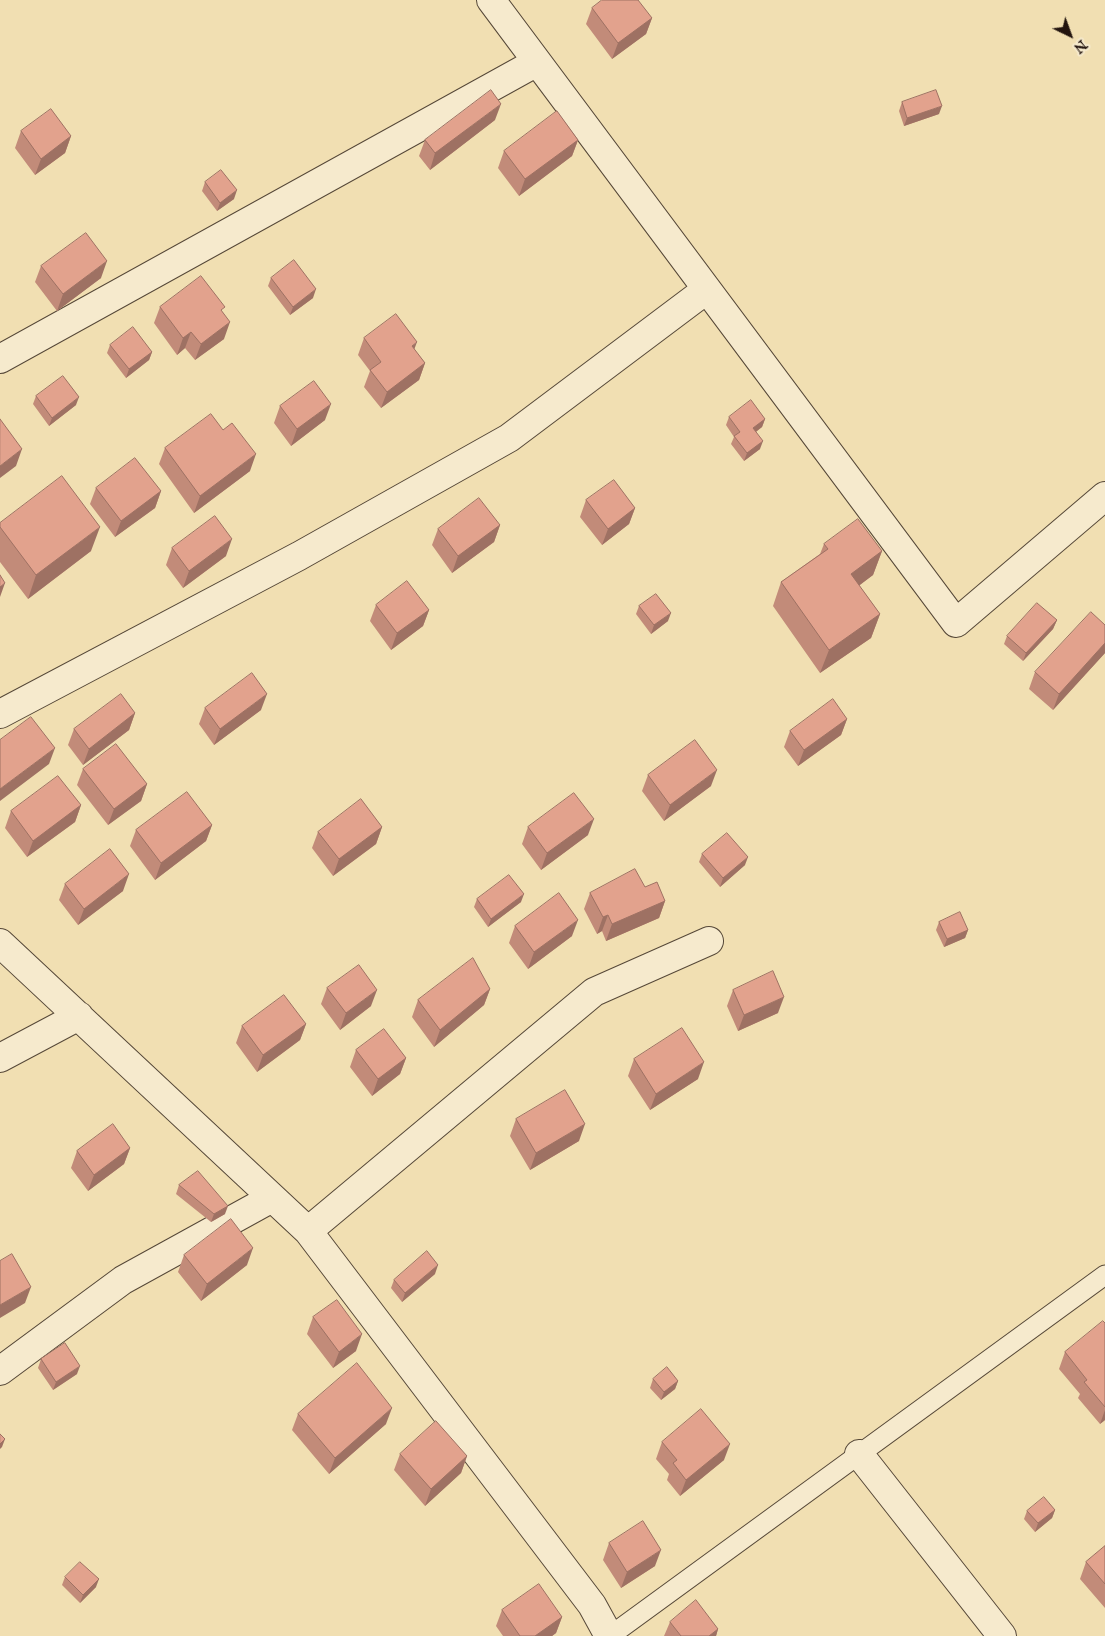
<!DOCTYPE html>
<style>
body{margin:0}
#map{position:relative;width:1105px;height:1636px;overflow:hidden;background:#f1dfb2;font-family:"IM FELL English",serif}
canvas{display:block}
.north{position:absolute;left:1045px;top:10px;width:50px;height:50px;-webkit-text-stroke:4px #f6eacd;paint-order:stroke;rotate:138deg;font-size:14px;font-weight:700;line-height:20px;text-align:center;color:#23150f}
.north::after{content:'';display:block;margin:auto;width:18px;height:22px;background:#23150f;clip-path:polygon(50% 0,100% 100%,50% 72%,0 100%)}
</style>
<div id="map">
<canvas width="1105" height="1636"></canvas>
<div class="north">N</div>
</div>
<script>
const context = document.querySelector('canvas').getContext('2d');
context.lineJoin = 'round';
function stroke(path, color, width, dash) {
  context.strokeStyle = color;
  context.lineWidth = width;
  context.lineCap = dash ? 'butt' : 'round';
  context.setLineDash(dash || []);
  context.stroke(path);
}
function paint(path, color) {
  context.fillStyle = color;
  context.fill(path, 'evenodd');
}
const service = new Path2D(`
 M610,1636l495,-361`);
const minor = new Path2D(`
 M491,0l465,623 149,-127
 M0,359l537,-297
 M0,714l299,-158 210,-118 197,-148
 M0,943l308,288 284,374 17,31
 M0,1058l79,-42
 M308,1231l286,-239 115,-51
 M0,1371l123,-91 149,-82
 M859,1454l143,182`);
const wall = new Path2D(`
 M592,8l60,10 -6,16 -34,25 -26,-35z
 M902,102l37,12 -35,12 -5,-15z
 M495,120l-65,50 -11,-14 6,-16z
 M21,131l50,5 -6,17 -30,22 -20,-27z
 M578,140l-6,16 -53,40 -21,-28 6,-17z
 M205,182l29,17 -17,12 -15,-20z
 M41,266l60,12 -44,33 -22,-29z
 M271,278l42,20 -23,17 -22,-29z
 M160,307l63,5 1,27 -29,21 -10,-12 -8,7 -23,-32z
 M364,338l50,11 11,14 -6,17 -38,28 -17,-21 6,-16 -12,-16z
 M110,345l42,7 -3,8 -23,18 -19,-25z
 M36,396l40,9 -27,21 -16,-22z
 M280,406l45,14 -34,26 -17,-23z
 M729,417l36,2 -3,8 -6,5 4,17 -16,12 -13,-17 3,-7 -8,-12z
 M165,448l85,23 -56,42 -35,-49z
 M96,488l65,3 -6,17 -40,29 -25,-33z
 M586,500l49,8 -6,16 -27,21 -22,-28z
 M0,523l91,28 -63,48 -28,-37z
 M500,525l-6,17 -42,31 -20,-28 6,-16z
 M824,544l58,7 -9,24 -14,10 21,29 -9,24 -51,35 -47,-67 8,-24 39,-28z
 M172,548l54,8 -43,32 -17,-23z
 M376,605l53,5 -6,16 -32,24 -21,-29z
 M639,606l29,15 -17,13 -15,-20z
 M1057,620l-4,9 -30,32 -19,-17 3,-8z
 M1105,625v28l-52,57 -24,-21 6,-17z
 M205,708l56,2 -47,35 -15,-21z
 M135,713l-6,17 -46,35 -15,-20 6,-16z
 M847,719l-6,16 -43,31 -14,-19 6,-16z
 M83,769l64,15 -6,17 -33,24 -31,-40z
 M648,775l63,11 -47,35 -22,-30z
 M81,805l-6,17 -48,35 -22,-29 6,-17z
 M212,825l-6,16 -51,39 -25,-34 6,-16z
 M382,827l-6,17 -43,32 -21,-28 6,-16z
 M528,827l60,8 -47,35 -19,-26z
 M702,854l43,11 -25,22 -21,-25z
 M65,884l58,7 -45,34 -19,-25z
 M645,887l20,14 -6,17 -53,23 -4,-10 -5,3 -13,-25 6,-16z
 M477,899l44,3 -33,25 -14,-20z
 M939,922l29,8 -3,8 -21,9 -8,-17z
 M515,926l57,10 -44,33 -19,-26z
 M327,988l44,18 -31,24 -19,-26z
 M490,989l-6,16 -50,42 -22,-30 6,-17z
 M733,990l45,23 -40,18 -11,-25z
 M306,1024l-6,16 -43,32 -21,-29 6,-17z
 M356,1050l50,8 -6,16 -28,22 -22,-29z
 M634,1059l64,20 -48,31 -22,-34z
 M516,1119l63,22 -49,29 -20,-34z
 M130,1148l-6,16 -36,27 -17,-23 6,-17z
 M179,1185l46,29 -14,8 -35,-28z
 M184,1255l63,10 -46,36 -23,-29z
 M435,1274l-33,28 -11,-14 3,-8z
 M313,1317l43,34 -23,17 -26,-34z
 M1105,1323v97l-5,4 -22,-26 2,-4 -21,-25 6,-17z
 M41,1359l36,15 -24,16 -15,-22z
 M653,1379l25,2 -3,8 -14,11 -11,-12z
 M298,1414l88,10 -57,50 -37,-44z
 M662,1442l62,18 -44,36 -13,-16 2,-6 -13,-15z
 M400,1454l67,2 -6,17 -36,33 -31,-36z
 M1055,1510l-3,8 -17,14 -11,-13 3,-8z
 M609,1543l46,23 -34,22 -18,-28z
 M1105,1546v62l-25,-29 6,-17z
 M65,1577l31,10 -16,16 -18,-18z
 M502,1610l60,7 -6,16 -4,3h-49l-7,-10z
 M670,1622l48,7 -2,7h-52z`);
const shadedWall = new Path2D(`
 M652,18l-6,16 -34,25 6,-16z
 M501,104l-6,16 -65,50 5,-17z
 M942,106l-3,8 -35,12 3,-8z
 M71,136l-6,17 -30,22 6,-16z
 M578,140l-6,16 -53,40 6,-17z
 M237,190l-3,9 -17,12 3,-8z
 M107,261l-6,17 -44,33 6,-17z
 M316,289l-3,9 -23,17 3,-8z
 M230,322l-6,17 -29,21 6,-16z
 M191,332l-6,16 -8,7 6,-17z
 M417,342l-6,16 1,-12z
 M152,352l-3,8 -23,18 3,-9z
 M425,363l-6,17 -38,28 6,-16z
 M79,397l-3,8 -27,21 3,-8z
 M331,404l-6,16 -34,26 6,-17z
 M765,419l-3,8 -12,9 3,-8z
 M763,441l-3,8 -16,12 3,-8z
 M22,449l-6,17 -16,12v-12z
 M256,454l-6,17 -56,42 6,-17z
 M161,491l-6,17 -40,29 6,-16z
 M635,508l-6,16 -27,21 6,-16z
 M500,525l-6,17 -42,31 6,-17z
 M100,527l-9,24 -63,48 8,-24z
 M232,539l-6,17 -43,32 6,-17z
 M882,551l-9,24 -30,23 8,-24z
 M5,583l-5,14v-10z
 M429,610l-6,16 -32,24 6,-17z
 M671,613l-3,8 -17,13 3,-9z
 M880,614l-9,24 -51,35 9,-23z
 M1057,620l-4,9 -30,32 3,-8z
 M1105,643v10l-52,57 6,-16z
 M267,694l-6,16 -47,35 6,-16z
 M135,713l-6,17 -46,35 6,-16z
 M847,719l-6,16 -43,31 6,-16z
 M55,748l-6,16 -49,37v-12z
 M717,770l-6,16 -47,35 6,-16z
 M147,784l-6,17 -33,24 6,-16z
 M81,805l-6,17 -48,35 6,-16z
 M594,819l-6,16 -47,35 6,-17z
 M212,825l-6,16 -51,39 6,-17z
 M382,827l-6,17 -43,32 6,-17z
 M748,857l-3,8 -25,22 3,-9z
 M129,874l-6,17 -45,34 6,-16z
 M524,894l-3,8 -33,25 3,-8z
 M665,901l-6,17 -53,23 6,-17z
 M608,915l-6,16 -5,3 6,-17z
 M578,920l-6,16 -44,33 6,-17z
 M968,930l-3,8 -21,9 3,-8z
 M490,989l-6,16 -50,42 6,-17z
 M377,990l-6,16 -31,24 6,-17z
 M784,997l-6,16 -40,18 6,-16z
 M306,1024l-6,16 -43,32 6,-17z
 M406,1058l-6,16 -28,22 6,-17z
 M704,1062l-6,17 -48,31 6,-16z
 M585,1124l-6,17 -49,29 6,-17z
 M130,1148l-6,16 -36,27 6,-16z
 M228,1206l-3,8 -14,8 3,-8z
 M253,1248l-6,17 -46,36 6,-17z
 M438,1265l-3,9 -33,28 3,-9z
 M31,1287l-6,16 -25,15v-13z
 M362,1334l-6,17 -23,17 6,-16z
 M80,1366l-3,8 -24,16 3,-8z
 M678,1381l-3,8 -14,11 3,-8z
 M392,1408l-6,16 -57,50 6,-16z
 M1105,1410v10l-5,4z
 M5,1439l-3,8 -2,2v-5z
 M730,1444l-6,16 -44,36 6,-16z
 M467,1456l-6,17 -36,33 6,-17z
 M1055,1510l-3,8 -17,14 3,-9z
 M661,1550l-6,16 -34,22 6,-16z
 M99,1579l-3,8 -16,16 3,-8z
 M562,1617l-6,16 -4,3h-17z
 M718,1629l-2,7h-7z`);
const building = new Path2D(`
 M602,0h36l14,18 -34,25 -26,-35z
 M491,90l10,14 -66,49 -10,-13z
 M936,90l6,16 -35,12 -5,-16z
 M51,109l20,27 -30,23 -20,-28z
 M557,111l21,29 -53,39 -21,-28z
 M221,170l16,20 -17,13 -15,-21z
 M86,233l21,28 -44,33 -22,-28z
 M294,260l22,29 -23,18 -22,-29z
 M201,276l24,31 -4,3 9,12 -29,22 -10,-12 -8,6 -23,-31z
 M396,314l21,28 -5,4 13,17 -38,29 -17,-22 11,-8 -17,-24z
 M133,327l19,25 -23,17 -19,-24z
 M63,376l16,21 -27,21 -16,-22z
 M314,381l17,23 -34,25 -17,-23z
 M751,400l14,19 -12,9 10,13 -16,12 -13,-17 6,-4 -11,-15z
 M211,414l12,16 9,-7 24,31 -56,42 -35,-48z
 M0,419l22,30 -22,17z
 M135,458l26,33 -40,30 -25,-33z
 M62,476l38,51 -64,48 -36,-48v-4z
 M614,480l21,28 -27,21 -22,-29z
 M479,498l21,27 -42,31 -20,-27z
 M215,516l17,23 -43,32 -17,-23z
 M858,519l24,32 -31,23 29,40 -51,36 -48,-68 47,-33 -4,-5z
 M0,575l5,8 -5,4z
 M407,581l22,29 -32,23 -21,-28z
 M656,594l15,19 -17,12 -15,-19z
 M1037,603l20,17 -31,33 -19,-17z
 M1091,612l14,13v18l-46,51 -24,-22z
 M252,673l15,21 -47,35 -15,-21z
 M121,694l14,19 -46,36 -15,-20z
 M833,699l14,20 -43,31 -14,-19z
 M31,717l24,31 -55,41v-49z
 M695,740l22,30 -47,35 -22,-30z
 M116,744l31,40 -33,25 -31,-40z
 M58,776l23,29 -48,36 -22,-30z
 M187,792l25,33 -51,38 -25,-33z
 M574,793l20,26 -47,34 -19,-26z
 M361,799l21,28 -43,32 -21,-27z
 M727,833l21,24 -25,21 -21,-24z
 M110,849l19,25 -45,35 -19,-25z
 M635,869l10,18 12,-5 8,19 -53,23 -4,-9 -5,2 -13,-24z
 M509,875l15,19 -33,25 -14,-20z
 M559,893l19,27 -44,32 -19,-26z
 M960,912l8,18 -21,9 -8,-17z
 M473,958l17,31 -50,41 -22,-30z
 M359,965l18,25 -31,23 -19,-25z
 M773,971l11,26 -40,18 -11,-25z
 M284,995l22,29 -43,31 -21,-29z
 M682,1028l22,34 -48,32 -22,-35z
 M384,1029l22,29 -28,21 -22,-29z
 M565,1090l20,34 -49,29 -20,-34z
 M113,1124l17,24 -36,27 -17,-24z
 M198,1171l30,35 -14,8 -35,-29z
 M231,1219l22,29 -46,36 -23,-29z
 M427,1251l11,14 -33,28 -11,-13z
 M12,1254l19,33 -31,18v-44z
 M337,1300l25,34 -23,18 -26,-35z
 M1103,1321l2,2v84l-21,-25 3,-2 -22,-28z
 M65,1343l15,23 -24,16 -15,-23z
 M357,1363l35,45 -57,50 -37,-44z
 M667,1367l11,14 -14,11 -11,-13z
 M701,1409l29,35 -44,36 -13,-17 4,-3 -15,-18z
 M436,1421l31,35 -36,33 -31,-35z
 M0,1434l5,5 -5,5z
 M1044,1497l11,13 -17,13 -11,-12z
 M643,1521l18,29 -34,22 -18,-29z
 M1105,1546v38l-19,-22z
 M80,1562l19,17 -16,16 -18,-18z
 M539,1584l23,33 -27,19h-15l-18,-26z
 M696,1600l22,29 -9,7h-28l-11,-14z`);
stroke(service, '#564838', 21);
stroke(minor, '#564838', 30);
stroke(service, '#f6eacd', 19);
stroke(minor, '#f6eacd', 28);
paint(wall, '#c28b79');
paint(shadedWall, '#9e7163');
paint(building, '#e2a28d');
stroke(building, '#9e7163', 1);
</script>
